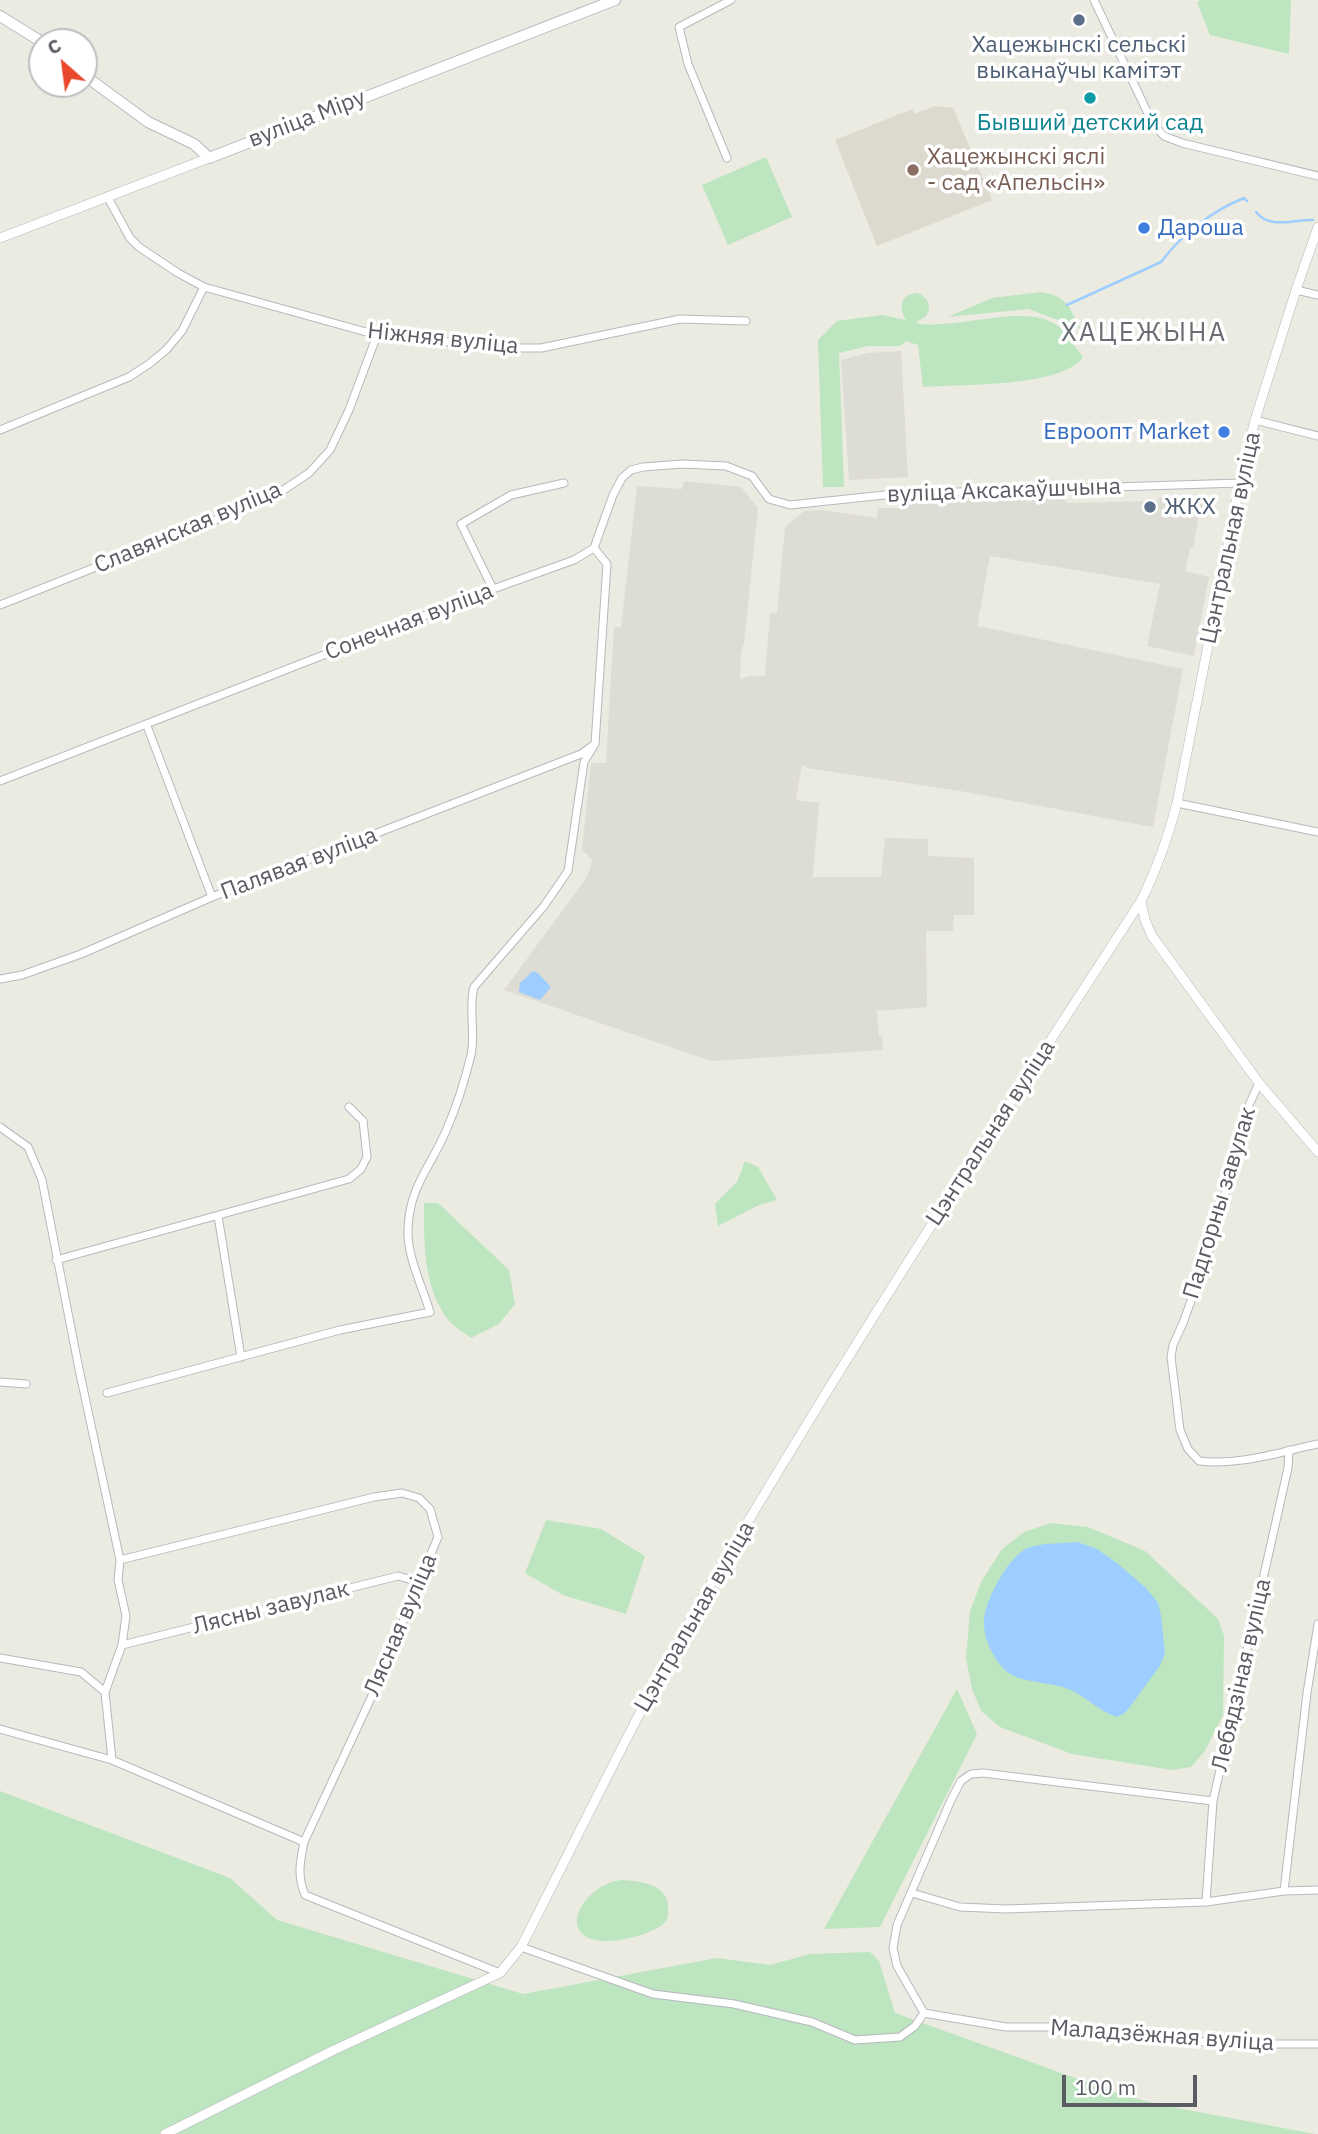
<!DOCTYPE html>
<meta charset="utf-8">
<style>
body{margin:0}
#map{position:relative;width:1318px;height:2134px;overflow:hidden;background:#ecebe1;font-family:"IBM Plex Sans",sans-serif}
canvas{display:block}
.north{position:absolute;left:28px;top:28px;width:70px;height:70px;box-sizing:border-box;background:#fff;border:2px solid #bdbec0;border-radius:50%;rotate:332deg;font-size:19px;font-weight:700;line-height:28px;text-align:center;color:#595c62}
.north::after{content:'';display:block;margin:auto;width:24px;height:32px;background:#e9492a;clip-path:polygon(50% 0,100% 100%,50% 72%,0 100%)}
.scale{position:absolute;left:1062px;top:2075px;width:135px;height:32px;box-sizing:border-box;border:4px solid #595c62;border-top:0;padding-left:9px;font-size:21px;line-height:24px;white-space:nowrap;color:#595c62;-webkit-text-stroke:5px #fff;paint-order:stroke}
</style>
<div id="map">
<canvas width="1318" height="2134"></canvas>
<div class="north">С</div>
<div class="scale">100 m</div>
</div>
<script>
const context = document.querySelector('canvas').getContext('2d');
context.lineJoin = 'round';
function paint(path, color) {
  context.fillStyle = color;
  context.fill(path, 'evenodd');
}
function stroke(path, color, width, dash) {
  context.strokeStyle = color;
  context.lineWidth = width;
  context.lineCap = dash ? 'butt' : 'round';
  context.setLineDash(dash || []);
  context.stroke(path);
}
function label(font, color, halo, rows, align = 'center') {
  context.font = font + ' "IBM Plex Sans",sans-serif';
  context.lineWidth = 7;
  context.setLineDash([]);
  context.textBaseline = 'middle';
  context.strokeStyle = halo;
  context.fillStyle = color;
  for (const [text, x, y, turn = 0] of rows) {
    context.save();
    context.translate(x, y);
    context.rotate((+turn || 0) * Math.PI / 180);
    context.textAlign = isNaN(turn) ? turn : align;
    if (halo) context.strokeText(text, 0, 0);
    context.fillText(text, 0, 0);
    context.restore();
  }
}
const industrial = new Path2D(`
 M901,351l7,126 -59,3 -8,-120 27,-7z
 M684,481l57,6 17,21 -14,135 -3,10 -1,27 8,-4h17l5,-62 7,-1 8,-86 19,-16 18,-1 55,8 1,-10h20l9,-6 155,-4 5,5 91,-2 1,-4 50,5 1,7 -10,-1 -7,40h-3l-5,23 24,6 -15,79 -47,-10 13,-62 -170,-28 -12,65v5l205,43 -30,158 -193,-36 -153,-23 -5,-4 -6,36 23,3 -6,74h68l4,-39 43,1v17l46,2v57h-20l-1,16h-27l1,76 -50,4 2,25h3l1,14 -172,11 -207,-71 81,-110 5,-11 2,-10 -10,-9 9,-87h15l8,-136h7l16,-141 45,3z`);
const education = new Path2D(`
 M935,106l18,2 39,92 -115,46 -42,-106 77,-31 3,5z`);
const green = new Path2D(`
 M1201,0h90l-2,54 -79,-19 -13,-33z
 M766,157l26,60 -64,28 -26,-60z
 M1041,292c27,5 27,13 39,36l-52,-19 -80,8 44,-19z
 M918,293c11,5 14,14 8,23l-11,7c39,8 108,-20 140,1 11,6 20,23 28,33 -21,31 -123,27 -160,30l-5,-42 -12,-4 -6,5h-32l-29,7 5,134h-21l-5,-147 19,-19 45,-6 24,5c-8,-12 -5,-27 12,-27z
 M745,1161l13,6 19,33 -18,5 -41,21 -3,-22 22,-22z
 M424,1203h14l71,67 6,34 -16,20 -28,14c-7,-5 -16,-11 -22,-17 -26,-33 -25,-78 -25,-118z
 M546,1520l55,9 44,27 -19,58 -63,-19 -38,-22z
 M1051,1523l37,4 57,24 73,68 6,17 -1,79 -18,36 -14,16 -19,3 -100,-16 -72,-27 -19,-16 -9,-22 -6,-31 4,-47 11,-29 21,-33 22,-17z
 M957,1689l20,45 -97,193 -56,2z
 M0,1791l230,87 47,42 246,74 194,-36 53,7 40,-11 60,-2 9,9 16,52 230,83 42,10 148,28h-1315z
 M621,1880c19,1 50,4 47,31 0,6 -1,10 -6,14 -14,11 -61,23 -77,11 -21,-16 4,-44 20,-51 5,-3 11,-4 16,-5z`);
const water = new Path2D(`
 M533,971l5,2 13,14 -11,13 -21,-8 1,-9z
 M1077,1542l20,7 21,15 28,24 12,15 3,13 4,38 -6,13 -33,45 -9,5c-19,-6 -32,-22 -51,-29 -20,-7 -49,-4 -64,-21 -10,-12 -18,-28 -18,-44 -1,-20 23,-63 40,-73 14,-8 37,-6 53,-8z`);
const stream = new Path2D(`
 M1256,212c14,18 38,7 57,8
 M1067,305l94,-43c21,-28 51,-51 83,-64l3,3`);
const minor = new Path2D(`
 M1094,0l59,124 11,12 18,7 136,33
 M727,158l-39,-94 -9,-37 52,-27
 M107,196l23,42 9,9 39,26 26,14 173,48 135,13h29l139,-29 66,2
 M1296,290l22,5
 M1255,420l63,16
 M0,430l129,-53 20,-13 17,-14 16,-19 22,-44
 M493,589l-32,-65 50,-29 53,-12
 M0,605l273,-108 36,-24 21,-23 19,-40 28,-75
 M147,726l65,171
 M0,781l493,-192 81,-29 20,-12 19,-53 9,-17 9,-8 12,-3 39,-3 44,2 26,10 17,23 21,6 104,-11 346,-11
 M1177,803l141,29
 M0,979l22,-4 59,-21 131,-57 369,-143 11,-8
 M1259,1083l-10,22 -37,137 -29,81 -10,22 -2,12 9,73 8,19 11,12c40,5 81,-9 119,-17
 M0,1127l28,20 14,33 37,189 41,191 -2,20 8,36 -4,29 -17,47 7,68
 M218,1216l23,141
 M56,1260l293,-81 12,-10 6,-12 -4,-36 -14,-14
 M0,1382l26,2
 M107,1393l233,-63 90,-18c-8,-26 -23,-56 -22,-82 1,-43 22,-62 38,-99 10,-23 19,-51 25,-76 5,-23 -3,-46 3,-68l70,-81 24,-35 16,-109 11,-18 12,-180 -13,-16
 M120,1560l254,-63 28,-4 17,5 11,11 8,28 -68,163 -66,142c-4,20 -7,34 1,53l195,78
 M122,1645l276,-69 21,6
 M0,1658l81,14 24,20
 M0,1729l112,31 192,82
 M1213,1801l-230,-28 -12,1 -10,7 -10,19 -54,125 -4,23 4,18 27,47 82,14h55l163,17h94
 M1284,1891l23,-198 11,-69
 M912,1893l48,14 46,2 200,-7 78,-11 34,-1
 M1206,1902l7,-101 75,-333 1,-18
 M521,1947l132,47 81,10 78,18 43,18 45,-3 15,-11 9,-13`);
const tertiary = new Path2D(`
 M0,238l209,-80
 M1141,901l4,19 7,16 107,147 59,69
 M165,2134l169,-84 166,-77 21,-26c62,-121 121,-245 190,-363 136,-232 283,-457 430,-683 16,-32 27,-64 36,-98l63,-320 15,-63 41,-130 22,-63`);
const secondary = new Path2D(`
 M0,16l42,26
 M84,75l64,47 46,22 15,14 406,-158`);
const markers = [
 [1079,20,7,"#5c6f8a"],
 [1090,98,7,"#0f9aa8"],
 [913,170,7,"#8d6e63"],
 [1144,228,7,"#3f7fe0"],
 [1224,432,7,"#3f7fe0"],
 [1150,507,7,"#5c6f8a"]
];
const serviceNames = [
 ["Хацежынскі сельскі",1079,45],
 ["выканаўчы камітэт",1079,71],
 ["ЖКХ",1164,507,"left"]
];
const streetNames = [
 ["вуліца Міру",307,119,-21],
 ["Ніжняя вуліца",443,339,6],
 ["вуліца Аксакаўшчына",1004,491,-2],
 ["Славянская вуліца",188,528,-23],
 ["Цэнтральная вуліца",1231,538,-78],
 ["Сонечная вуліца",409,622,-21],
 ["Палявая вуліца",299,864,-21],
 ["Цэнтральная вуліца",991,1133,-57],
 ["Падгорны завулак",1220,1203,-73],
 ["Лясны завулак",271,1608,-14],
 ["Цэнтральная вуліца",695,1617,-60],
 ["Лясная вуліца",401,1625,-67],
 ["Лебядзіная вуліца",1242,1675,-77],
 ["Маладзёжная вуліца",1162,2036,4]
];
const cultureNames = [
 ["Бывший детский сад",1090,123]
];
const educationNames = [
 ["Хацежынскі яслі",927,157],
 ["- сад «Апельсін»",927,183]
];
const shopNames = [
 ["Дароша",1158,228],
 ["Евроопт Market",1210,432,"right"]
];
const quarterNames = [
 ["ХАЦЕЖЫНА",1144,333]
];
paint(industrial, '#dddcd5');
paint(education, '#dcdacf');
paint(green, '#bce5c0');
paint(water, '#9ecdff');
stroke(stream, '#9ecdff', 2.5);
stroke(minor, '#b6b8be', 9);
stroke(tertiary, '#b6b8be', 10);
stroke(secondary, '#b6b9c0', 12);
stroke(minor, '#fff', 7);
stroke(tertiary, '#fff', 9);
stroke(secondary, '#fff', 10);
for (const [x, y, r, color] of markers) {
  const dot = new Path2D();
  dot.arc(x, y, r, 0, 2 * Math.PI);
  context.fillStyle = color;
  context.fill(dot);
  stroke(dot, '#fff', 2.5);
}
label('23px', '#4e5e75', '#fff', serviceNames);
label('23px', '#595c62', '#fff', streetNames);
label('23px', '#0d838f', '#fff', cultureNames);
label('23px', '#785e54', '#fff', educationNames, 'left');
label('23px', '#366cbe', '#fff', shopNames, 'left');
context.letterSpacing = '2px';
label('26px', '#6a6e74', '#fff', quarterNames);
context.letterSpacing = '0px';
</script>
